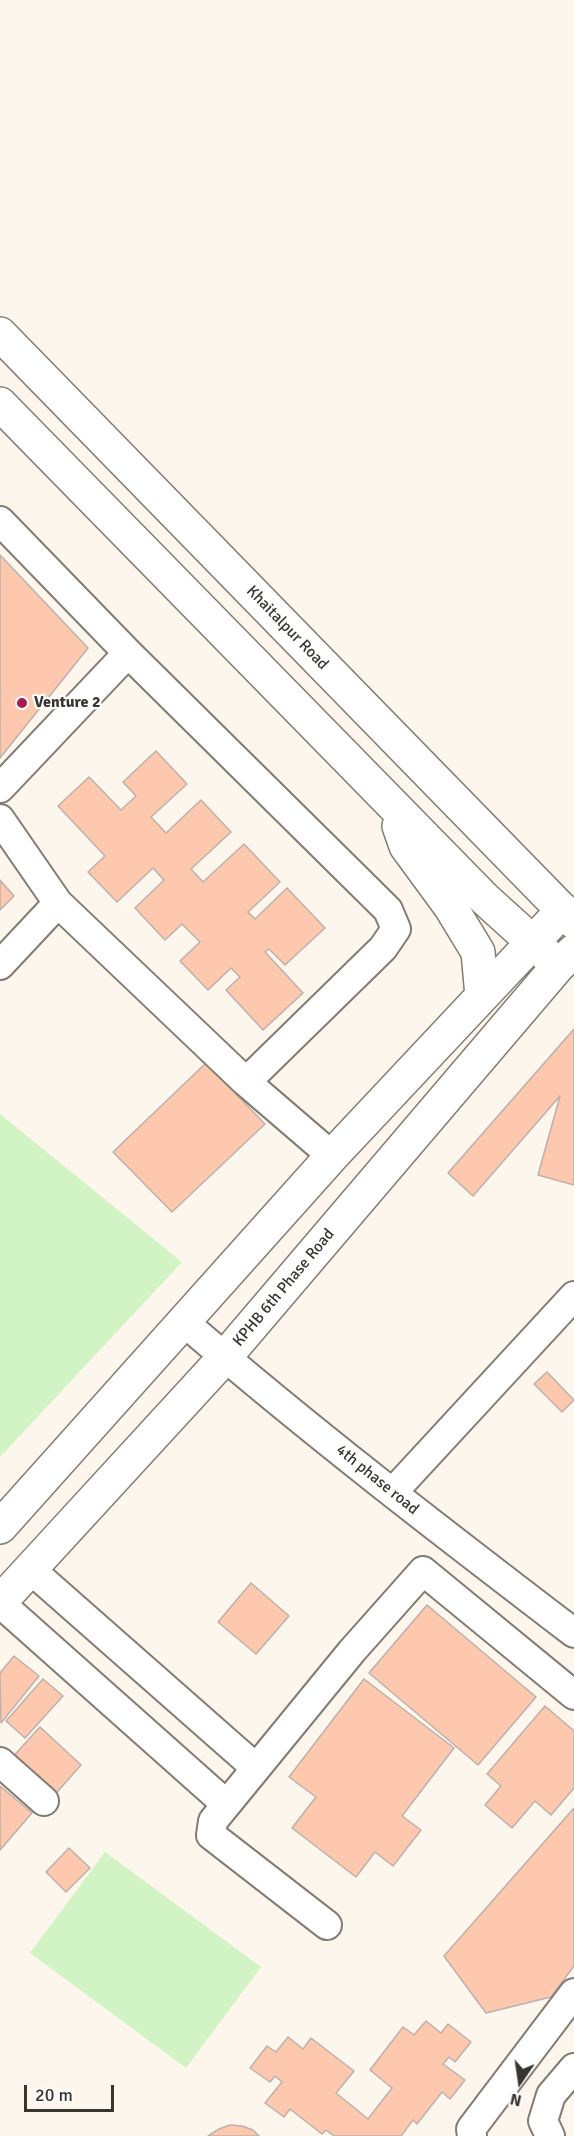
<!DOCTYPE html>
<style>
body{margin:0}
#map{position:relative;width:574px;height:2136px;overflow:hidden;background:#fdf6ec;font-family:Signika,sans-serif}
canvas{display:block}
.north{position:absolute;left:490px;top:2052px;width:60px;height:60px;-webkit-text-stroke:4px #fff;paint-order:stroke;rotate:193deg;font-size:16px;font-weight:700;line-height:24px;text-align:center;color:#383531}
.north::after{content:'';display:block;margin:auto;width:21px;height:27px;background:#383531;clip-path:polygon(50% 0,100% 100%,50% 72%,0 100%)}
.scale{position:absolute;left:24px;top:2085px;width:90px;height:27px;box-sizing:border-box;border:3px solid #383531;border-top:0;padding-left:8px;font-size:18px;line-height:21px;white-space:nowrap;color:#383531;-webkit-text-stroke:4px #fff;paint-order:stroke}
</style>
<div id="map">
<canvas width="574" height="2136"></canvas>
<div class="north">N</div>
<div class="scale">20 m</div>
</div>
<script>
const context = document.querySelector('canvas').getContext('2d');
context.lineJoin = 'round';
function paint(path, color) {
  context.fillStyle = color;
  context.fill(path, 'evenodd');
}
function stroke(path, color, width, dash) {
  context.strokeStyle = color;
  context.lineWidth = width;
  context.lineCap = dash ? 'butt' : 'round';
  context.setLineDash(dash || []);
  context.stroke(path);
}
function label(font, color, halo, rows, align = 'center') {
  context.font = font + ' Signika,sans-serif';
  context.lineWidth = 4.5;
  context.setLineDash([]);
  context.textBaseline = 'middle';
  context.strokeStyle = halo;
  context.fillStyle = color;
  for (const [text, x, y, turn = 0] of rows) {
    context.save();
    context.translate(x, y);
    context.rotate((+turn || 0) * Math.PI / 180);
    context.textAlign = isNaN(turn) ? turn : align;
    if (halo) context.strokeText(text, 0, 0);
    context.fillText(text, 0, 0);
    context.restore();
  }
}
const green = new Path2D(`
 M0,1114l182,148 -182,195z
 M105,1852l156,115 -75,101 -156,-115z`);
const building = new Path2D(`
 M0,555l88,93 -88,110z
 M156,751l31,33 -36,33 15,16 35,-33 30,32 -40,37 12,13 41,-38 36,38 -32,30 7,7 32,-31 38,40 -40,37 -16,-16 -4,3 38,41 -40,37 -37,-40 14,-13 -9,-9 -23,22 -28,-29 20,-19 -18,-18 -17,16 -30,-32 29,-28 -11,-12 -36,34 -29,-30 17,-16 -47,-50 31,-29 32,33 15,-14 -13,-14z
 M0,880l14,16 -14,14z
 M574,1029v156l-36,-10 22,-79 -87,100 -25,-23z
 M206,1063l59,61 -93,88 -59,-60z
 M547,1372l27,28 -12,12 -28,-28z
 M251,1583l38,33 -33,38 -38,-32z
 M427,1605l109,92 -58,68 -109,-92z
 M14,1656l25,20 -38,47 -1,-50z
 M43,1679l20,17 -38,42 -19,-17z
 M364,1679l90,69 -52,68 19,14 -28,36 -18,-14 -19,25 -64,-49 24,-31 -27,-20z
 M545,1706l29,25v57l-23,27 -16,-14 -23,27 -27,-23 16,-19 -14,-12z
 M40,1727l41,38 -30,34 -42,-38z
 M0,1786l32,27 -32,37z
 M574,1808v158l-23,31 -65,16 -42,-57z
 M69,1848l21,20 -24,24 -20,-20z
 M426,2021l15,12 7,-9 23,18 -16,20 -6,-5 -6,7 22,16 -15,19 -8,-7 -25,32 -4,-4 -12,16h-67l-8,-6 -4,4 -32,-25 -6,8 -19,-14 17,-21 -7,-6 -5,6 -20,-14 17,-22 9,6 12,-15 15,12 8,-11 43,33 -18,22 32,26 24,-31 -22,-18 33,-43 11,8z
 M230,2125l12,1 11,4 6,6h-51l11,-7z`);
const minor = new Path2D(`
 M0,521l128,132 260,257 8,19 -13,19 -137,134
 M0,788l128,-135
 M0,819l58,84 188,179 86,74
 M0,965l58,-62
 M184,1322c126,109 258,210 390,311
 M393,1492l181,-196
 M30,1569l226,199
 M0,1603l226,201
 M0,1762l44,39
 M327,1925l-116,-90 2,-14 139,-170 71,-80 151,124
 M472,2136l-1,-7 103,-136
 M550,2136l-7,-15 8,-26 23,-27`);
const tertiary = new Path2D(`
 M0,334l574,588
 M0,404l485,495 63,57
 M399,826l7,20 44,60 28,46 4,44
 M0,1527l332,-371 231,-246
 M0,1602l225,-245 333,-391 16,-15`);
const markers = [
 [22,703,6,"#ab1a4f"]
];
const streetNames = [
 ["Khaitalpur Road",287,628,46],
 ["KPHB 6th Phase Road",284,1288,-50],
 ["4th phase road",377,1480,39]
];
const poiNames = [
 ["Venture 2",34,703]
];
paint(green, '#d2f3c3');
paint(building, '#fdc8ae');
stroke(building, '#bcb1ab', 1.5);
stroke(minor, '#827c73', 32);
stroke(tertiary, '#827c73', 36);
stroke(minor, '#fff', 28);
stroke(tertiary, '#fff', 33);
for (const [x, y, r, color] of markers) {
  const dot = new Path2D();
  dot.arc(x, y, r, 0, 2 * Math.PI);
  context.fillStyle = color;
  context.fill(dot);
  stroke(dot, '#fff', 2);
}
label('16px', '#383531', '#fff', streetNames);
label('bold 16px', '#383531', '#fff', poiNames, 'left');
</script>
